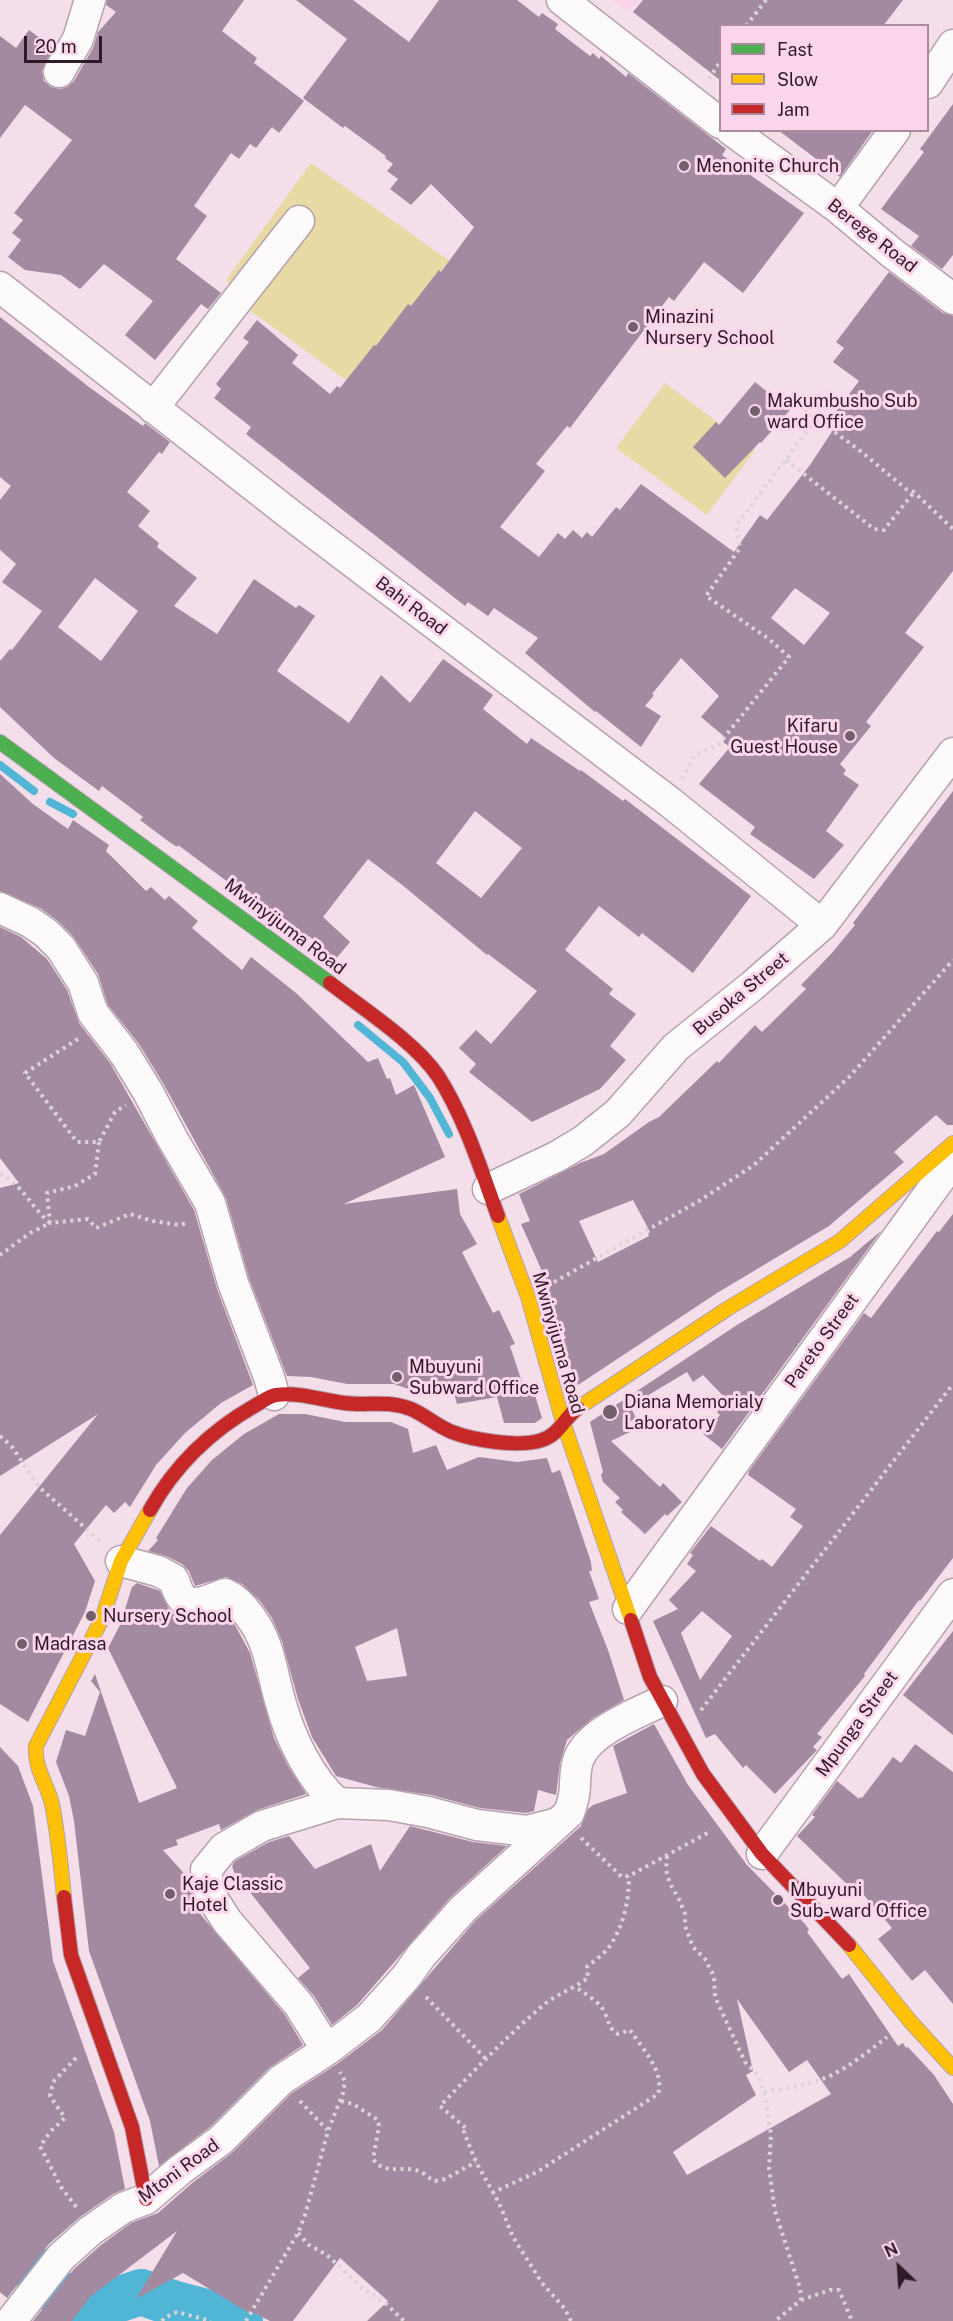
<!DOCTYPE html>
<style>
body{margin:0}
#map{position:relative;width:953px;height:2321px;overflow:hidden;background:#f3deea;font-family:"Public Sans",sans-serif}
canvas{display:block}
.legend{position:absolute;left:719px;top:24px;width:210px;height:108px;box-sizing:border-box;background:#fbd6eb;border:2px solid #aa8b9d;margin:0;padding:8px 10px;list-style:none;font-size:18px;color:#301a28}
.legend li{display:flex;align-items:center;gap:12px;height:30px}
.legend b{width:30px;border:2px solid #aa8b9d}
.north{position:absolute;left:869px;top:2237px;width:60px;height:60px;-webkit-text-stroke:4px #fbd6eb;paint-order:stroke;rotate:335deg;font-size:16px;font-weight:700;line-height:24px;text-align:center;color:#301a28}
.north::after{content:'';display:block;margin:auto;width:21px;height:27px;background:#301a28;clip-path:polygon(50% 0,100% 100%,50% 72%,0 100%)}
.scale{position:absolute;left:24px;top:36px;width:78px;height:27px;box-sizing:border-box;border:3px solid #301a28;border-top:0;padding-left:8px;font-size:18px;line-height:21px;white-space:nowrap;color:#301a28;-webkit-text-stroke:4px #fbd6eb;paint-order:stroke}
</style>
<div id="map">
<canvas width="953" height="2321"></canvas>
<ul class="legend">
<li><b style="height:8px;background:#4caf50"></b>Fast</li>
<li><b style="height:8px;background:#ffc107"></b>Slow</li>
<li><b style="height:8px;background:#c62828"></b>Jam</li>
</ul>
<div class="north">N</div>
<div class="scale">20 m</div>
</div>
<script>
const context = document.querySelector('canvas').getContext('2d');
context.lineJoin = 'round';
function paint(path, color) {
  context.fillStyle = color;
  context.fill(path, 'evenodd');
}
function stroke(path, color, width, dash) {
  context.strokeStyle = color;
  context.lineWidth = width;
  context.lineCap = dash ? 'butt' : 'round';
  context.setLineDash(dash || []);
  context.stroke(path);
}
function label(font, color, halo, rows, align = 'center') {
  context.font = font + ' "Public Sans",sans-serif';
  context.lineWidth = 6;
  context.setLineDash([]);
  context.textBaseline = 'middle';
  context.strokeStyle = halo;
  context.fillStyle = color;
  for (const [text, x, y, turn = 0] of rows) {
    context.save();
    context.translate(x, y);
    context.rotate((+turn || 0) * Math.PI / 180);
    context.textAlign = isNaN(turn) ? turn : align;
    if (halo) context.strokeText(text, 0, 0);
    context.fillText(text, 0, 0);
    context.restore();
  }
}
const built = new Path2D(`
 M613,0h26l-10,12z`);
const green = new Path2D(`
 M311,163l150,106 -104,119 -109,-79 -22,-29z
 M665,383l90,67 -48,65 -91,-67z
 M143,2297l-17,24h-50l19,-15h24z`);
const stream = new Path2D(`
 M0,765l34,26
 M50,802l23,12
 M358,1025l45,37 27,36 19,36`);
const river = new Path2D(`
 M0,2237l62,60 34,5 18,-1 27,-9 31,11 68,18`);
const building = new Path2D(`
 M107,0h137l-22,31 35,27 -3,5 50,38 -25,32 -7,-6 -16,21 -6,-4 -11,15 -8,-6 -37,53 13,10 -31,43 45,34 -13,16 -7,-5 -46,56 -30,-25 28,-34 -49,-37 -24,25 -19,-14 -36,-5 -17,-13 13,-17 -9,-7 11,-13 -9,-7 58,-73 -47,-35 -25,33v-102l16,12 13,-18 24,18 -11,23 2,10 7,6 9,2 7,-2 7,-6 19,-33 5,-16 18,-20 -10,-7z
 M296,0h57l56,42 30,-42h78l22,17 3,-4 16,11 -3,5 35,27 3,-3 6,6 2,-3 25,21 2,-4 98,76 -4,6 82,58 -61,80 -39,-31 -30,39 -5,-4 -99,131 -3,-2 -31,38 9,7 -45,56 39,30 19,-24 7,6 8,-9 9,8 5,-6 5,5 24,-30 4,3 21,-26 93,68 26,-37 7,5 43,-55 25,-38 -7,-5 31,-41 -26,-19 11,-14 -8,-6 53,-70 54,41 10,3v255l-48,62 19,14 -58,75 5,4 -31,38 6,6 -3,4 16,11 -33,46 18,14 -30,34 -64,-45 5,-7 -56,-43 31,-37 -7,-5 3,-4 -25,-21 18,-21 -38,-38 -29,36 2,1 -9,11 16,10 -20,31 -45,-36 -1,1 -70,-59 13,-15 -44,-30 -6,8 -20,-14 -3,4 -219,-172 5,-7 -37,-29 7,-9 -5,-5 33,-42 -6,-4 14,-18 41,35 -6,8 38,31 7,-8 3,2 34,-43 2,1 32,-42 3,2 28,-36 2,2 33,-45 -43,-43 -20,21 -21,-16 8,-10 -11,-8 6,-7 -8,-6 1,-2 -41,-30 -2,2 -40,-30 44,-59zM795,588l35,25 -26,32 -33,-27z
 M643,0h260l-20,26h-163v54l-87,-68z
 M953,104v151l-11,14 -31,-23 8,-10 -38,-27 43,-57 -4,-3z
 M778,130h95l-33,47z
 M0,317l89,70 54,39 2,-3 25,19 -8,12 -3,-2 -32,40 23,19 -12,15 21,17 -2,4 40,31 -23,28 43,28 37,-55 42,29 3,-3 16,11 -38,55 72,52 32,-48 29,28 33,-44 50,36 -10,14 44,35 4,-6 49,33 1,-1 42,31 2,-2 126,97 -58,77 -51,-40 -3,4 -40,-31 -34,44 48,39 -4,5 27,20 -26,32 16,14 -26,29 -68,33 -63,-50 7,-8 -17,-16 17,-18 15,14 46,-53 -49,-37 -1,1 -86,-71 -33,-25 -45,58 27,25 -15,18 -26,-24 -3,4 -128,-95 -1,2 -9,-6 -28,-21 3,-3 -41,-31 -3,5 -45,-33 -54,-51v-46l10,-12 2,1 30,-39 -40,-29 14,-18 -16,-14v-50l11,-14 -11,-9zM95,578l43,33 -37,50 -43,-34zM475,811l47,37 -41,50 -45,-35z
 M755,382l35,28 -29,33 -1,-1 -35,36 -32,-31 23,-25 3,3z
 M0,774l33,30 35,25 5,-9 36,25 -3,6 40,40 5,-4 14,13 4,-4 29,25 -6,7 50,42 9,-13 45,36 72,69 10,-4 9,21 3,-1 6,17 18,-10 31,72 -101,47 113,-15 3,25 17,30 -15,8 31,61 6,-3 16,34 -5,2 14,42 8,-3 10,33 -7,5h-31l-7,-26 -40,7 -5,-18 -29,8 -29,-10h-47l-36,-7 -24,-1 -38,-98 -23,-80 -63,-115 -24,-39 -31,-39 -10,-31 -25,-38 -15,-15 -18,-13 -40,-17z
 M953,791v334h-6l-11,-10 -42,37 10,10 -75,64 -112,67 -139,92 -17,-40 -1,-4 6,-3 -16,-31 -4,-16 4,-2 -29,-65 9,-3 -11,-27 61,-31 24,-9 45,-32 10,-5 58,-56 2,2 36,-38 7,7 44,-43 -5,-4 30,-31 24,-29 -2,-2zM633,1200l17,32 -2,2 1,2 -51,26 -19,-41z
 M0,927l21,10 26,22 20,31 12,33 31,40 84,147 23,79 36,96 -32,18 -36,30 -29,32 -26,42 -5,-5 -11,11 -8,-8 -32,39 21,37 -10,31 -57,110 -28,-18v-169l98,-121 -98,62v-288l19,-5 -19,-25z
 M953,1214v344l-33,43 -1,-1 -55,74 1,2 -48,58 5,3 -9,10 4,3 -42,44 -29,-29 -3,3 -28,-34 -9,4 -53,-117 25,-12 -9,-9 27,-29 -9,-7 6,-9 -3,-2 21,-27 49,35 2,-2 10,8 31,-41 -13,-9 6,-8 -48,-34 1,-4 115,-158 7,5 66,-87 2,1zM702,1611l30,25 -32,44 -19,-47z
 M881,1231l-159,218 -19,-15 17,-19 -3,-3 11,-11 -25,-26 -10,7 -6,-10 -57,34 6,12 -8,5 4,8 -21,10 49,46 3,-4 19,19 -15,14 -2,-2 -20,20 -24,-22 2,-2 -8,-8 5,-4 -17,-16 -2,-7 2,-3 -13,-50 147,-97 113,-68z
 M279,1414h26l40,8h46l17,7 5,24 23,-8 11,25 32,-13 38,5 30,-4 5,15 8,-3 31,92 1,9h-3l10,28 -10,3 19,48 16,50 -31,18 -26,22 -7,23 -4,32 -18,-5 -4,21 -8,2 -46,-5 -49,-13 -55,-8 -40,-11 -24,-39 -14,-38 -16,-58 -10,-23 -12,-17 -18,-17 -16,-7 -31,9 -6,-15 -7,-7 -16,-8 -18,-5 10,-11 -2,-2 31,-50 25,-28 32,-26zM397,1628l10,48 -40,5 -12,-34z
 M137,1583l23,8 9,18 10,8 12,3h10l23,-7 11,12 15,28 24,85 14,28 18,28 -49,16 -36,20 -2,-6 -43,16 2,5 -15,5 27,30 -4,6 6,7 2,8 -3,2 94,112 18,30 -34,23 -59,59 -51,39 -9,-45 -61,-170 -15,-130 -5,-25 -13,-34 10,-32 19,6 15,-44 -9,-11 4,-7 44,129 38,-15 -69,-140 12,-23 12,-38z
 M953,1631v104l-50,-40z
 M654,1724l34,61 59,80 59,60 3,5 -2,2 35,47 7,-5 49,72 5,-3 3,5 2,-1 26,28 19,29v217h-586l21,-20 -48,-43 -47,63h-23l-20,-10 -1,2 -66,-40 -47,26 41,-68 -87,66 -18,24h-39l41,-52 27,-24 30,-22 27,-10 33,-29 42,-32 59,-59 45,-29 45,-34 93,-109 106,-95 7,-17 5,-4 34,-12 -14,-47zM737,1999l52,73 18,-12 24,34 -144,81 -14,-23 83,-57 -10,-20 7,-4z
 M915,1744l38,28v232l-28,-34 -13,11 -34,-42 14,-11 -35,-41 -3,4 -57,-55 18,-19 -3,-2 25,-34 22,18 1,-2 2,1 31,-41 8,6z
 M0,1747l18,19 15,40 20,155 61,171 11,57 -12,5 -33,23 -31,27 -42,54 -7,-6z
 M410,1826l63,16 34,4 -57,52 -93,107 -25,20 -18,-29 -16,-18 12,-10 -76,-96 -2,-6 3,-5 34,-19 20,-6 26,33 56,-25 9,27z`);
const path = new Path2D(`
 M746,26l20,-26
 M709,79l11,-17
 M786,397l72,52 48,40 8,3 39,37
 M786,460l88,69 10,1 30,-38
 M682,779l13,-24 23,-10 71,-88 -20,-18 -63,-43 34,-48 -4,-22 80,-107
 M78,1039l-53,34 52,69h22l16,-30 11,-7
 M99,1142l-4,32 -20,12 -28,7 3,30 38,-4 8,9 34,-14 23,7 26,4 8,-2
 M0,1174c23,11 31,33 50,49l-20,10 -30,22
 M554,1282l145,-81 55,-36 96,-89 103,-116
 M0,1436l13,12 26,39 61,54
 M701,1710l252,-326
 M581,1838l41,39 7,-1 82,-45
 M667,1856l-1,14 4,14 10,17 5,13v12l8,21 12,12 9,17 1,21 30,65 13,13 6,17 7,42 -2,35 6,42 25,77 1,12 -26,21
 M426,1997l60,62
 M76,2058l-23,24 -3,14 15,22 -13,12 -12,16 21,41 16,21
 M764,2092c19,-3 38,-6 56,-12 25,-9 46,-27 67,-43
 M300,2101l27,29
 M341,2101l12,3 25,16 1,6 -6,33c12,17 30,6 46,12 6,2 10,8 16,10l10,-2 31,-17
 M492,2193l45,-21 121,-78c7,-22 -16,-46 -28,-64l-12,4c-9,-5 -9,-12 -13,-21 -5,-12 -21,-19 -30,-27
 M298,2233l11,12 18,10 35,33 24,16 18,17
 M801,2300l29,-10h9l13,31
 M162,2321l2,-3 13,-6 34,9
 M246,2321l52,-88 7,-18 23,-84 15,-38 2,-12 -5,-9
 M571,2321l-6,-12 -23,-26 -29,-46 -14,-34 -23,-41 -12,-30 3,-3 -27,-23c33,-34 65,-68 100,-98 14,-13 33,-19 48,-30l-1,-11c8,-7 18,-13 24,-23 13,-20 18,-44 18,-68`);
const street = new Path2D(`
 M562,0l158,123
 M59,72l19,-33 12,-39
 M928,83l25,-38
 M731,130l107,78 54,45 61,46
 M838,208l57,-78
 M0,287l292,229 379,287 151,122
 M153,408l146,-187
 M0,908l30,14 16,11 15,15 22,35 10,30 31,40 24,39 24,46 38,65 23,80 36,94 5,18
 M488,1189l68,-32 27,-16 35,-28 58,-66 76,-61 70,-61 131,-172
 M121,1561l37,10 15,8c3,4 3,9 6,14 9,19 32,6 46,1 11,5 16,11 24,21 22,29 22,56 32,89 10,36 29,74 56,99
 M628,1609l325,-448
 M762,1854l191,-260
 M327,2050l-28,-45 -72,-84 -18,-28 -3,-23 18,-22 38,-22 75,-23 52,2 39,7 49,13 50,6 31,-8
 M11,2321l50,-64 29,-26 33,-23 23,-9 34,-29 41,-30 60,-60 46,-30 42,-32 37,-41 15,-21 42,-47 106,-96c2,-6 4,-12 5,-18 2,-12 0,-26 5,-37 11,-27 58,-45 83,-57`);
const fast = new Path2D(`
 M0,742l330,241`);
const slow = new Path2D(`
 M498,1216l30,81 35,125 68,198
 M578,1408l149,-99 113,-68 113,-98
 M64,1897c-3,-31 -6,-63 -12,-93 -5,-21 -18,-36 -16,-58l66,-127 19,-58 29,-51
 M849,1945l61,76 43,47`);
const jam = new Path2D(`
 M330,983c33,26 85,59 108,93 27,42 43,94 60,140
 M150,1510c25,-45 62,-80 106,-105 6,-3 13,-9 20,-10 24,-3 45,5 68,8 24,3 45,-3 67,6 14,6 26,17 41,23 21,8 67,16 90,8 18,-6 21,-21 36,-32
 M631,1620l19,57 53,97 59,80 87,91
 M64,1897l7,58 61,172 14,72`);
const markers = [
 [684,166,6,"#745f6c"],
 [633,327,6,"#745f6c"],
 [755,411,6,"#745f6c"],
 [850,736,6,"#745f6c"],
 [397,1377,6,"#745f6c"],
 [610,1412,8,"#745f6c"],
 [91,1616,6,"#745f6c"],
 [22,1644,6,"#745f6c"],
 [170,1894,6,"#745f6c"],
 [778,1900,6,"#745f6c"]
];
const poiNames = [
 ["Menonite Church",696,166],
 ["Minazini",645,317],
 ["Nursery School",645,338],
 ["Makumbusho Sub",767,401],
 ["ward Office",767,422],
 ["Kifaru",838,726,"right"],
 ["Guest House",838,747,"right"],
 ["Mbuyuni",409,1367],
 ["Subward Office",409,1388],
 ["Diana Memorialy",624,1402],
 ["Laboratory",624,1423],
 ["Nursery School",103,1616],
 ["Madrasa",34,1644],
 ["Kaje Classic",182,1884],
 ["Hotel",182,1905],
 ["Mbuyuni",790,1890],
 ["Sub-ward Office",790,1911]
];
const streetNames = [
 ["Berege Road",872,236,38],
 ["Bahi Road",411,606,37],
 ["Mwinyijuma Road",285,927,37],
 ["Busoka Street",741,994,-40],
 ["Pareto Street",822,1341,-54],
 ["Mwinyijuma Road",558,1343,74],
 ["Mpunga Street",857,1724,-54],
 ["Mtoni Road",179,2171,-36]
];
paint(built, '#fad2e9');
paint(green, '#e9d9a4');
stroke(stream, '#51b6d5', 8);
stroke(river, '#51b6d5', 46);
paint(building, '#a38aa1');
stroke(street, '#b5a2ae', 33);
stroke(fast, '#b5a2ae', 16);
stroke(slow, '#b5a2ae', 16);
stroke(jam, '#b5a2ae', 16);
stroke(path, '#dbd5d8', 4, [3, 4.5]);
stroke(street, '#fdfafc', 30);
stroke(fast, '#4caf50', 14);
stroke(slow, '#ffc107', 14);
stroke(jam, '#c62828', 14);
for (const [x, y, r, color] of markers) {
  const dot = new Path2D();
  dot.arc(x, y, r, 0, 2 * Math.PI);
  context.fillStyle = color;
  context.fill(dot);
  stroke(dot, '#fbd6eb', 2);
}
label('18px', '#301a28', '#fbd6eb', poiNames, 'left');
label('18px', '#301a28', '#fbd6eb', streetNames);
</script>
